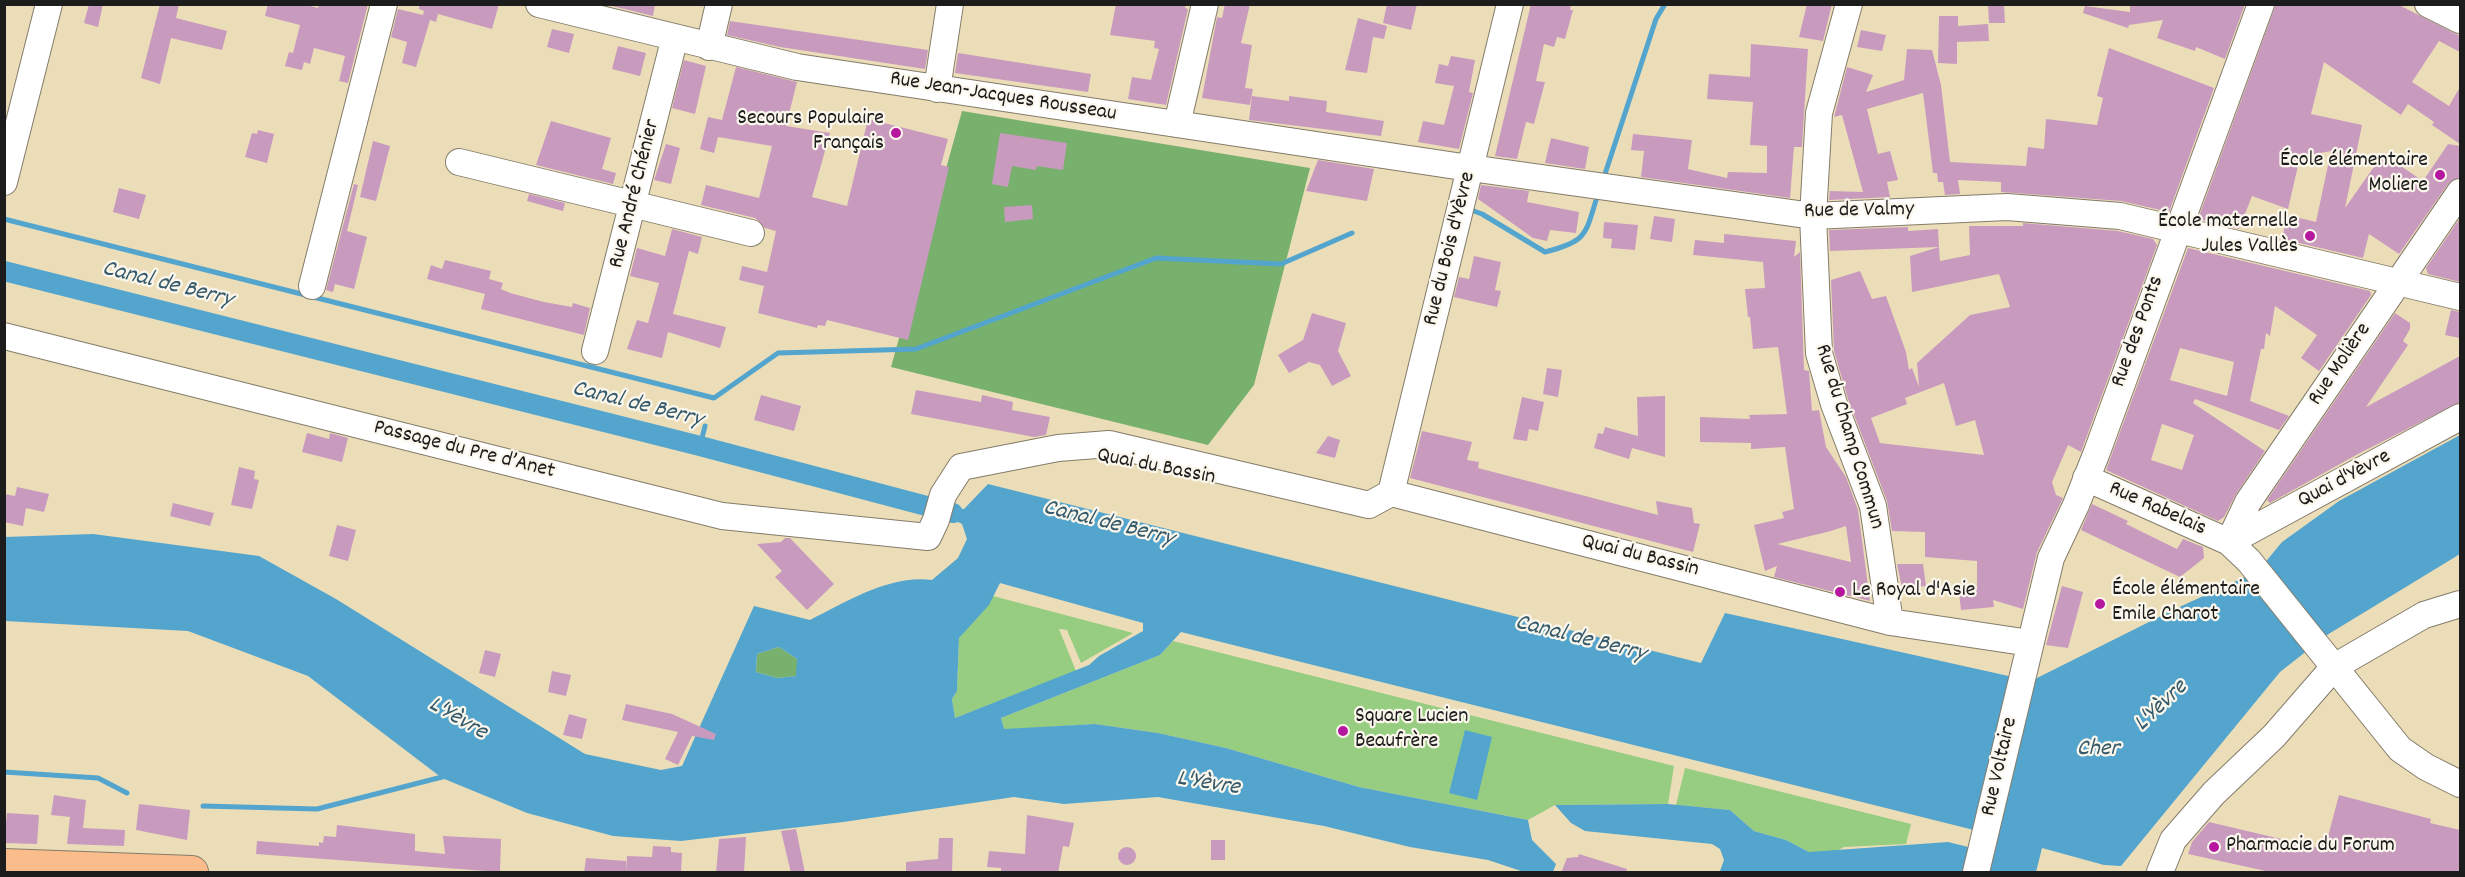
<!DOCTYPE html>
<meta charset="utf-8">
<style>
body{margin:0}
#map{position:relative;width:2465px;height:877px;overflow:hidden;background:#ecddb9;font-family:Dekko,sans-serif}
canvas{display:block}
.frame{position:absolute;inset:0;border:6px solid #1c1c1c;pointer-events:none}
</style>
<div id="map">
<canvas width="2465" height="877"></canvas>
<div class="frame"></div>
</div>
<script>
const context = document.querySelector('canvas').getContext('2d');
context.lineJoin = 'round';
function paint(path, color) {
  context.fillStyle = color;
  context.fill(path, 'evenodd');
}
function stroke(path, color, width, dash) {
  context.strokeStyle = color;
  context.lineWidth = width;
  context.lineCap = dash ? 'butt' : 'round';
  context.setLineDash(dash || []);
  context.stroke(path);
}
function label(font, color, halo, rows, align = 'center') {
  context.font = font + ' Dekko,sans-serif';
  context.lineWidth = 4.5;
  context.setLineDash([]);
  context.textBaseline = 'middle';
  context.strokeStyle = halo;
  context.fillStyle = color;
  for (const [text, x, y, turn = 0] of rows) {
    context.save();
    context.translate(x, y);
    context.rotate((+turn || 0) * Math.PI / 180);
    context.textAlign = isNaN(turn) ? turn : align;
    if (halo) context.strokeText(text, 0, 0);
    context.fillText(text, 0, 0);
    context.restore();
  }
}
const green = new Path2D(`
 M993,596l140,37 -52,30 -14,-33 -8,-1 17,42 -121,47 -3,-19 5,-8 2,-53z
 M1173,641l501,125 -6,38 -113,1 -27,15 -169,-33 -133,-39 -68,-15 -63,-9 -91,6 -3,-12 159,-63z
 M1685,768l226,56 -5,20 -62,3 -9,5h-26l-23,-12 -32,-9 -24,-21 -54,-5z`);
const forest = new Path2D(`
 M962,111l348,57 -56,217 -46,60 -317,-78z
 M779,647l18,12v17l-20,2 -21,-6 1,-18z`);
const water = new Path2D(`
 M2460,435v119l-133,81 -47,37 -159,194 -17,-1 -62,-17 -6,24h-320l4,-1 4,-11 -4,-11 -8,-5 -127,-13 -14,-8 -16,-18 113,-1 62,6 24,21 32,9 23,12 139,-10 45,11 5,-17 -817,-204 -21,23 -159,63 3,11 91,-5 63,9 68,15 133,39 169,33 4,20 24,24 -3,8h-29l-36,-12 -78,-13 -86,-21 -166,-29 -94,7 -50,-7 -171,25 -162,19 -68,-5 -86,-23 -85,-35 -134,-102 -120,-45 -183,-10 -1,-84 89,-3 166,22 77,43 249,155 76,16 21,-4 72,-160 56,14c38,-19 79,-45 122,-40l26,-22 9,-19 -5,-15 -16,-8 2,-8 16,1 24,-25 713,179 24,-50 306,68 144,-72 83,-38 24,-29 57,-41zM1000,583l143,40v8l-44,25 -10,9 -134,53 -3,-19 5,-8 2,-53 30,-33zM779,647l18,12 -1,17 -19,2 -21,-6 1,-18z
 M1465,730l27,7 -15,63 -28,-7z`);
const stream = new Path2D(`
 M1603,180l53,-161 9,-15
 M1471,210l11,4 63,38c44,-11 40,-18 53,-58
 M4,219l710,179 64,-45 138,-4 240,-91 125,6 71,-31
 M700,446l5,-20
 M4,772l94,6 29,15
 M203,806l114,3 129,-33`);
const canal = new Path2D(`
 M4,271l696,175 253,67`);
const building = new Path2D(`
 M89,4h14l-5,23 -14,-4z
 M160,4h19l-3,14 51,13 -5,19 -51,-12 -11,46 -19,-6z
 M268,4h35l15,4 1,-4h49l-20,79 -9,-2 6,-25 -31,-8 -4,16 -6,-2 -2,8 -17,-4 4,-14 4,1 7,-28 -35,-9z
 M419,4h80l-7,25 -54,-15 -2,8 -6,-2 -14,47 -14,-4 5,-21 -16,-5 7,-28 25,6 1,-4 -5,-2z
 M604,4h51l-2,12z
 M1116,4h70l-1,4 3,1 -22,96 -38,-6 4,-22 19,3 8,-31 -5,-1 1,-7 -45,-6z
 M1225,4h25l-9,39 11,2 -7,43 8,1 -3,16 -48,-7 15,-81 5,1z
 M1387,4h30l-6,26 -28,-7z
 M1531,4h40l-1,6h3l-8,29 -8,-2 -3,10 -10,-3 -8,37 9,1 -11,42 -8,-2 -9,37 -22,-3z
 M1807,4h25l-9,37 -24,-4z
 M1988,4h16l1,19h-16z
 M2130,4h115l-20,55 -29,-12 -1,4 -38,-13 6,-18 -34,5 -1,3 -45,-15 2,-7 45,6z
 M2276,4h121l63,32v16l-21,-11 -27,41 37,24 11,-19v57l-28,-19 2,-3 -26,-18 -7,11 -77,-53 -13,52 51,11 -17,83 38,-54 40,27 25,-37 12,2v31l-12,7 -49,70 -30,-20 -6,24 -81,-19 5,-24 29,7 15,-71 -31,6 -12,52 -36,-13 -13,33 -41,-10z
 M1939,16h19v10l30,-2 1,17 -32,1v22l-19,-1z
 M1358,18l29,8 -3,13 -11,-2 -6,36 -22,-3z
 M730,21l198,29 -3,19 -145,-22 -53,-12z
 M552,29l22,5 -5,19 -22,-6z
 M1861,30l25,5 -4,16 -25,-4z
 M1751,44l57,5 -6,98h-8l-4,51 -149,-21 3,-26 -13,-1 2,-16 59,6 -4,29 39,9 1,-6 39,1v-27l-17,-1 3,-43 -46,-3 2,-25 41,3z
 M618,46l28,7 -6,23 -28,-7z
 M2109,48l105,40 -45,124 -48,-11 -120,-9v-10l-43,-2 2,14 -15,1 -2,-13h-5l-1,-9h-4l-10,-80 -56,16 11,45 12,-3 8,29 -11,2 3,15 -61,3 1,-9 33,1 -21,-77 -8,2 13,-50 26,8 -7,17 38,-12 3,-31 25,1 9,35 9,77 76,4 2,-19 16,2 2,-30 51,6 6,-27 -6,-2z
 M958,53l133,21 -3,18 -133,-19z
 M1451,56l24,4 -6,32 4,1 -14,56 -41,-7 5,-21 21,4 10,-39 -19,-3 4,-19 9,2z
 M684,60l22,6 -11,48 -23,-6z
 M736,67l61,15 -11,44 44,7 -18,64 35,9 21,-87 80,20 -7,26 8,2 -41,173 -81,-20 -2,6 -7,-1 -1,3 -59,-15 6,-27 -25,-6 3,-14 25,6 9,-41 -11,-3 -10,-10 -54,-13 5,-20 53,13 13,-52 -54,-9 -4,16 -14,-4 8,-32 14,3z
 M1252,96l37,5v-5l38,5 -1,11 58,9 -3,15 -132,-16z
 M551,121l60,17 -9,31 14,4 -3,11 -77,-19z
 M258,130l16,4 -7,29 -22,-6 7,-24 5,1z
 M1000,133l67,10 -4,27 -26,-4 -1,4 -24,-4 -4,21 -16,-3z
 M1551,138l38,9 -4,22 -40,-6z
 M373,141l17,5 -14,55 -16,-4z
 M666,144l14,4 -9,36 -17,-4z
 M1318,160l56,9 -7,32 -61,-10z
 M354,184l4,1 -11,46 20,6 -13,52 -19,-5 -2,8 -7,-2z
 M1481,185l48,6 -2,11 52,10 -3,21 -26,-3 -3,11 -14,-3 -55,-39z
 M119,188l27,7 -7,24 -26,-7z
 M529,194l36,9 -2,8 -36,-10z
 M1032,205l1,14 -28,3 -1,-15z
 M1654,216l21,3 -3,23 -22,-3z
 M2460,218v64l-32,-8 -2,-6z
 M1604,222l34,3 -3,25 -24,-2 1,-9 -9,-1z
 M2023,223l95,8 35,8 4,6 -76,207 -13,-7 -16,37 4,13 7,3 -26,54 -14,57 -30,-9 1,7 -33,3 -2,-18 18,-2v-29l-52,-4v-25l-33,-1 -5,-30 -39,-102 -14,-48 -3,-71 29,-9 12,28 14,-3 20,56 3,18 3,-2 7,19 -2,-24 53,-48 40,-8 -11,-33 -87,18 -2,-36 29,-9 1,14 30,-6 -1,-29h54zM1944,383l12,43 19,-6 9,35 -104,-12 -9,-25 36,-14 -2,-6z
 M1908,227v4l30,-2 1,18 -109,4 -1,-21z
 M672,229l30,8 -4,17 -9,-3 -16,63 53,13 -6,21 -52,-16 -6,26 -35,-9 10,-29 11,3 11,-40 -29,-7 7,-28 28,8z
 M1724,234l72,7 -2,16 6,-5 4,118 5,1 3,40 7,-1 7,37 20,30 12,33 12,91 -96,-24 3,-11 -12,5 -11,-46 30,-7 -2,-6 12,-3 -9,-62 -34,2v-6l-51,-1v-25l50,2 -1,-4 38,-1 -9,-67 -25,2 -3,-32h-2l-3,-28 20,-1 -2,-26 -70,-7 2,-15 29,3zM1846,526l5,36 -74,-18 54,-13z
 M2188,248l182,43 1,4 -52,76 -18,-13 16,-23 -42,-29 -5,30 -4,-3 -2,16h-3l-11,52 39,15 -10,14 -84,-31 -2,4 72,48 -29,43 -12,23 -6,4 -112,-51zM2180,348l54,14 -7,34 -57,-16zM2162,424l32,11 -12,35 -31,-10z
 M1474,256l27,6 -6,28 6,1 -4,16 -43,-10 5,-20 10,2z
 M445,260l46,11 -2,8 14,4 -2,6 9,4 34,9 28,5 1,-4 17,5 -6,27 -103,-26 4,-15 -58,-15 4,-14 11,4z
 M2451,310l9,2v26l-15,-3z
 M1312,313l34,10 -8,28 13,25 -19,10 -12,-21 -11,-3 -20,11 -11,-18 25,-15z
 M2395,313l15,10v6l-7,12 5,4 -42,62 94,-51v46l-102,52 -88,49 -3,-3z
 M1547,368l15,2 -4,27 -15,-3z
 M916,390l65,12 1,-7 31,7 -1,8 38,7 -4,18 -12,2 -123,-23z
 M761,395l40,11 -7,25 -40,-11z
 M1665,396v61l-33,-9 -3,11 -35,-11 4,-15 5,1 2,-7 33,9 -1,-39z
 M1522,397l22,5 -6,29 -9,-2 -2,12 -14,-2z
 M1422,431l50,11 -5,18 12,2 -1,6 180,47 -2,-14 36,7 2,15 6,1 -7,28 -283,-74z
 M307,433l22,6 1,-6 18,5 -6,24 -40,-10z
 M1328,436l12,4 -5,18 -19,-5z
 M239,467l16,4 -1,8 5,1 -7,29 -21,-4z
 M17,487l32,7 -5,18 -18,-4 -3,18 -19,-4v-28l11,2z
 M173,503l41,10 -4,13 -40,-10z
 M2092,504l36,17 -2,3 51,25 6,-10 20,8 1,11 -24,19 -99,-47z
 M337,525l19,5 -8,31 -19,-5z
 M785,538h5l44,46 -27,26 -32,-33 7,-6 -25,-27 24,-2z
 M1897,564h26l3,22 -24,2z
 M2062,586l21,6 -15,56 -22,-3z
 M485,650l16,4 -6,23 -16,-4z
 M552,671l19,4 -5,21 -18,-4z
 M626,704l46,10 44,20 -2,6 -22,-4 -14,29 -13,-6 13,-27 -56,-12z
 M569,714l18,5 -5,20 -19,-4z
 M54,795l32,5 -3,28 42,2 -1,16 -57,-2 3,-27 -19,-2z
 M2339,795l92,24 -1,4 30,7v43h-185l-87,-19 4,-12 17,-20 110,26 1,-6 6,2z
 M139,804l51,6 -3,30 -51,-10z
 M7,813l32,2 -2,29 -33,-1z
 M1027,815l47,8 -5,24 -6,-1 -5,27h-57v-5l-14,-1 2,-16 36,3z
 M337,825l78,9v17l30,3 -2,-18 58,3 -1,33 -244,-18 1,-13 62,5v-4l4,1 1,-7 12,1z
 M796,829l9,44h-14l-10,-42z
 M746,837l-2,36h-28l3,-34z
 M939,838h14l-1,35h-46v-11l32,-3z
 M1211,840h14v20h-14z
 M653,846l18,1v5l11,1 -1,20h-97l2,-15 40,3v11l1,-16 25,1z
 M1118 856a9 9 0 1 1 18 0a9 9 0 1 1-18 0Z
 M1579,854l48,15 -1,4h-65l6,-15 11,-1z`);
const minor = new Path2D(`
 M539,4l258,63 659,99 357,50 194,-9 113,9 340,81
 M1849,4l-30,109 -6,103 6,137 15,51 39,102 17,116
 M2428,4l32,16
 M709,47l10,-43
 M937,89l13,-85
 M1177,124l28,-120
 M459,162l292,71
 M4,182l45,-178
 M312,286l72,-282
 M4,336l718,180 206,21 8,-17 7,-25 18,-28 97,-19 51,-4 260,61 22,-12 499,129 140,21
 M595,351l80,-314
 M2086,478l143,64 20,19 151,188 26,18 34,17
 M1391,493l119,-489
 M2229,542l19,-40 212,-310
 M2229,542l231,-125
 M1976,872l75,-314 25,-53 21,-53 164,-448
 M2160,872l13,-32 41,-47 60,-57 60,-69 90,-52 36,-11`);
const major = new Path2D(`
 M4,865l188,7`);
const markers = [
 [896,133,6,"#b5179e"],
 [2440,175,6,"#b5179e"],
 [2310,236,6,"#b5179e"],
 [1840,592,6,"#b5179e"],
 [2100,604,6,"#b5179e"],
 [1343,731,6,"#b5179e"],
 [2214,847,6,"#b5179e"]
];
const streetNames = [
 ["Rue Jean-Jacques Rousseau",1003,98,9],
 ["Rue André Chénier",636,194,-76],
 ["Rue de Valmy",1859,212,-1],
 ["Rue du Bois d'Yèvre",1451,249,-76],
 ["Rue des Ponts",2139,332,-70],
 ["Rue Molière",2341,365,-56],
 ["Rue du Champ Commun",1848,437,73],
 ["Passage du Pre d’Anet",464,451,14],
 ["Quai du Bassin",1156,468,11],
 ["Quai d'Yèvre",2345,480,-28],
 ["Rue Rabelais",2157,510,24],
 ["Quai du Bassin",1640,557,14],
 ["Rue Voltaire",2001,767,-77]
];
const poiNames = [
 ["Secours Populaire",884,120,"right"],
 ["Français",884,145,"right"],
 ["École élémentaire",2428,162,"right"],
 ["Moliere",2428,187,"right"],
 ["École maternelle",2298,223,"right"],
 ["Jules Vallès",2298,248,"right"],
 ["École élémentaire",2112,591],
 ["Emile Charot",2112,616],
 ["Le Royal d'Asie",1852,592],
 ["Square Lucien",1355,718],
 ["Beaufrère",1355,743],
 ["Pharmacie du Forum",2226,847]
];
const waterNames = [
 ["Canal de Berry",167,286,14],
 ["Canal de Berry",637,406,14],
 ["Canal de Berry",1108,525,14],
 ["Canal de Berry",1580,640,14],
 ["L'Yèvre",2162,707,-43],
 ["L'Yèvre",457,720,30],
 ["Cher",2098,751],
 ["L'Yèvre",1208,785,9]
];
paint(green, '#96cd80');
paint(forest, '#78b06e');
paint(water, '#53a5ce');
stroke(stream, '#53a5ce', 5);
stroke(canal, '#53a5ce', 20);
paint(building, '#c89bbe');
stroke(minor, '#847c6a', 28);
stroke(major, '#847c6a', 34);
stroke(minor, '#fff', 26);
stroke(major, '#fabc8b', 32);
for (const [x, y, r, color] of markers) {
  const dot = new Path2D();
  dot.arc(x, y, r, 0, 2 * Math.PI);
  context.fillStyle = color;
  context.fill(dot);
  stroke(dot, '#fbf7ec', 2);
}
label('22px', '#1c1c1c', '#fbf7ec', streetNames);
label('22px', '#1c1c1c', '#fbf7ec', poiNames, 'left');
label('italic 24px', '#355a6c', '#fbf7ec', waterNames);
</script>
